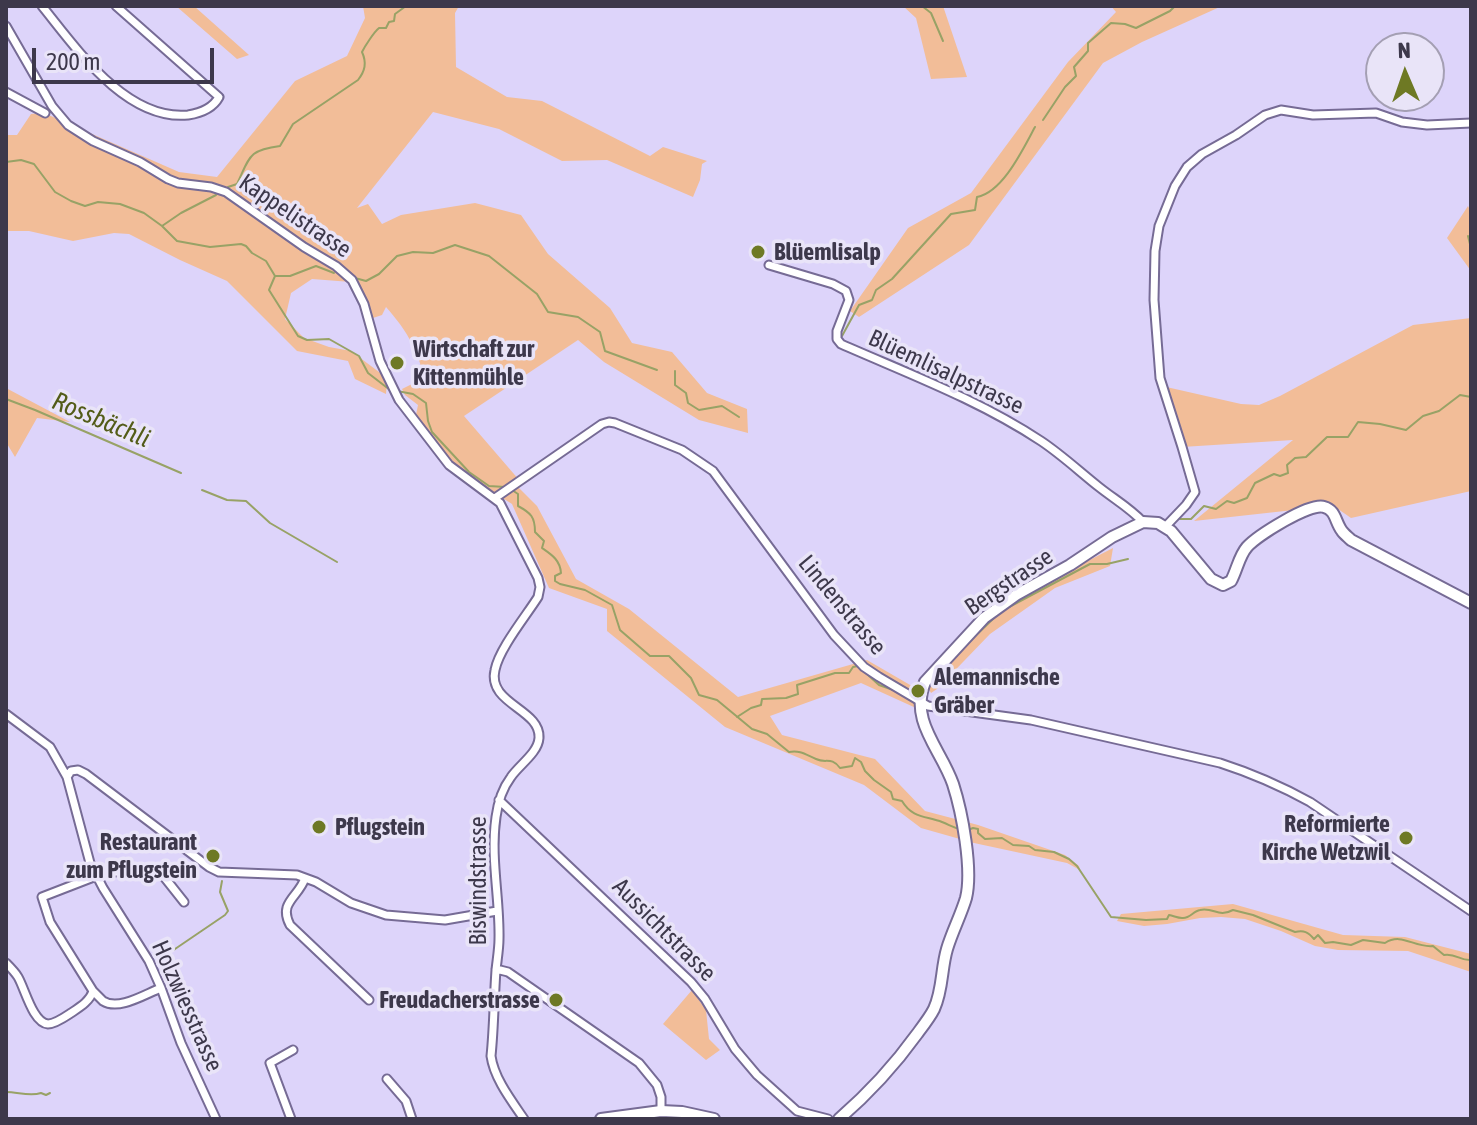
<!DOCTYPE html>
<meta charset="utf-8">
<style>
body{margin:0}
#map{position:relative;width:1477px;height:1125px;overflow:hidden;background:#ddd4fa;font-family:"Asap Condensed",sans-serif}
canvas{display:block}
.frame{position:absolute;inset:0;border:8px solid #3d384b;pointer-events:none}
.north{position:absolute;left:1365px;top:32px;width:80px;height:80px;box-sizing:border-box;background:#e9e4f8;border:2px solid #a49fb3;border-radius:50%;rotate:358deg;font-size:22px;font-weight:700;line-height:32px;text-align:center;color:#3d384b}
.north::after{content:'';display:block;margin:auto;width:28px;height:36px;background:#6e7924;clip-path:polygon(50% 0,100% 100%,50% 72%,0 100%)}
.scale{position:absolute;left:32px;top:48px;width:182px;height:36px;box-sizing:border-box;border:4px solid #3d384b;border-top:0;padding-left:10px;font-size:24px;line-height:28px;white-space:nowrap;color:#3d384b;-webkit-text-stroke:6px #e9e4f8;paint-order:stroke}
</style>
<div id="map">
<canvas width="1477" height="1125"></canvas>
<div class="frame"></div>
<div class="north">N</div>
<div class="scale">200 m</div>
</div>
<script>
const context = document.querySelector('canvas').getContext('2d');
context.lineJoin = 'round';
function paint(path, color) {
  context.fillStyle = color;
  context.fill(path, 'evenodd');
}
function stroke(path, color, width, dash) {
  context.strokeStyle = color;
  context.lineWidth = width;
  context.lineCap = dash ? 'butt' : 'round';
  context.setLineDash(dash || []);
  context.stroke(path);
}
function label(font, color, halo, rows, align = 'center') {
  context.font = font + ' "Asap Condensed",sans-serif';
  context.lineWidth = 7;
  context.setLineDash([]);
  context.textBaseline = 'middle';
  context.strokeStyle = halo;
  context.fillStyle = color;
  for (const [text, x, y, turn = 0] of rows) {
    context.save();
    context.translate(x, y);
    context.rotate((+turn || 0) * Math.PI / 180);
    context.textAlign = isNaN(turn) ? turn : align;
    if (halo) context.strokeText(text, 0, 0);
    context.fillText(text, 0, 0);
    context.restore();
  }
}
const green = new Path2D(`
 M176,6h18l55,49 -12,4z
 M363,6h96l-4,7 1,54 51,30 35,4 108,55 13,-9 44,14 -5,3 -2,16 -7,17 -86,-37 -45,1 -63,-32 -66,-17 -76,96 11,-4 14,20 19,-9 74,-12 46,12 27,39 62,54 22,35 40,9 35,41 40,16 1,24 -49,-13 -95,-58 -26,-22 -114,76 56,65 -5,4 4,3 18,18 39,73 53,30 109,88 129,-37 50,29 -1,19 -55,-25 -91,33 12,19 93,24 50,52 53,14 87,30 14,11 1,4 -13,-7 -93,-20 -53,-15 -57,-43 -139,-58 -118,-96v-22l-58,-21 -37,-84 -50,-32 -20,-20 -26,-37 2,-10 -13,-10 -3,-6 16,-8 8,3c-8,-33 -17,-51 -40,-77l-4,8 -15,5 -16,-38 -39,-3 -21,14 -6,26 19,19 25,9 22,4 36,27 -1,16 -31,-15 -7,-18 -51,-10 -70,-70 -47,-21 -51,-26 -15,-1 -41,8 -44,-10h-23v-96h11l14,-21 13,-1 135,59 38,5 78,-96 52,-25 18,-38z
 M903,6h40l24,71 -36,2 -15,-61z
 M1111,6h111l-80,36 -39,21 -134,182 -110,72 -9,-6 58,-83 63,-35 97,-131 48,-50z
 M1468,206l3,6v59l-24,-33z
 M1471,318v173l-120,27 -23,-16 -25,7 -109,12 99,-81 -111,7 -20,-61 79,18 18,1 21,-9 133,-71z
 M6,388l64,34 -33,-4 -22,39 -9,-15z
 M1113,548l-3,18 -55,22 -65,46 -53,55 -6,4 -6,-11 45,-50 40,-31z
 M1233,904l110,31 62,2 66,17v18l-63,-21 -70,-1 -23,-4 -34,-15 -36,-12 -24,-2 -21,1 -33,6 -23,2 -27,-5 4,-7z
 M692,990l14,20 3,29 11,11 -14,10 -43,-36z`);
const stream = new Path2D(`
 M922,6l9,7 12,28
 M1043,120l22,-33 11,-11 -2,-9 14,-16v-8l23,-20 14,1 11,4 34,-17 5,-5
 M6,162l15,-2 13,4 21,28 16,9 14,5 13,-4 22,2 24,9 18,13 15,15 33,6 31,-3 5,2 6,7 14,8 9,15 -6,14 29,46 9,4 22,-1 30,17 9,17 22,17
 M228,187l9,-3c13,-27 11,-34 43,-38l13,-22 65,-44c7,-9 9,-17 4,-28 3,-6 12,-20 17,-24h7l3,-6 5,-1 1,-7 11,-8
 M162,226l19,-13 35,-18
 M1468,236l3,12
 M275,276h15l26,-10 18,7
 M355,278l11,3 13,-7 18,-18 16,-4 20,1 22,-8 34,11 48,38 11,18 30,5 22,15 5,19 52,19
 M842,336l17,-31 13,-5 4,-10 16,-11 59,-65 24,-4 2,-13c26,-5 46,-48 58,-70
 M675,371v14l11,8 2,10 11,7 23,-4 17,11
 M397,391l16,3 13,9 2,18 4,11 37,40 20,14 16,1
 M6,399l29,11 146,63
 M202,490l25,10 19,1 24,22 67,39
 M512,490l6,4v12c13,7 17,11 17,26l9,9 -2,7c10,7 18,12 19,25l-6,3v5l5,3 25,6 27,15 8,25 30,26h19l22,22 8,17 18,5 35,29 15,5 22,18c12,-2 17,3 27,7 10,5 15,-3 24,9l12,-2 3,-8 6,4 4,9 9,9 17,12 2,7 9,2c10,17 24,15 40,21 8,3 11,6 19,7
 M1180,519h11l13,-13 12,3 11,-8 7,2 13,-5 8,-15 19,-9 6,2 8,-3 -1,-8 8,-7 11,-1 21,-20h21l10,-15 22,2 26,6 17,-14 16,-5 21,-16 11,2
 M1009,607l81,-43h17l21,-5
 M967,644l30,-29
 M943,670l20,-22
 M737,717l14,-9 10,-3 1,-6 24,-1 12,-4 -1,-9 38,-12h14l4,-6 5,-1 21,19 20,7
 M968,830l5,-2 5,1v4l7,6 17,-1 11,7 16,1 6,4 19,2 15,7 8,7 34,51 35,3 21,-1 2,-4c5,1 9,3 13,3 8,1 11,-7 18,-8 14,-3 18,8 33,0l20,5 42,17c9,-2 13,0 19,7l4,-4 7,8 8,-1 18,3 12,-5 22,3c17,-11 29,5 48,3l11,9c12,-2 16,6 27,5
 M160,957l15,-8 50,-34 3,-4 -8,-19 2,-11
 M6,1092c12,0 24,5 35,1l5,2 4,-2`);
const street = new Path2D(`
 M42,6c34,42 84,115 146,109 13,-2 25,-7 31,-18l-103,-91
 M6,26l46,80 16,19 25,16 47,21 28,17 10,4 33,4 15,5 78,55 32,19 16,14 12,24 16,57 19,39 50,65 51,38 38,75 2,9 -2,10c-12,19 -39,52 -43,73 -8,34 46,39 44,68 -1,15 -20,27 -28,39 -9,12 -13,25 -15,40 -6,41 4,81 3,122 0,10 -2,21 -3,31 -2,28 -2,57 -5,86 3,22 20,44 33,63
 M6,92l39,21
 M769,265l64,19 13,7 3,9 -12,31v8l4,5c68,30 138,56 200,97 21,14 39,31 58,46 15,12 31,21 44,35
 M495,498l107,-74 7,-2 6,1 67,27 31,21 121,164 30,32 15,10 49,29 103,14 189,43c31,10 61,23 90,39l161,109
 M1165,527l21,-22 9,-13 -13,-45 -22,-69 -6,-78 1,-49 4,-25 16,-40 12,-19 15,-13 34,-19 29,-20 16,-5 32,5 63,-2 26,9 25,3 44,-2
 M6,714l44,33 17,30 23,86 13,25 46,73 12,27 20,55 35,76
 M67,777l4,-6 7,-1 8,4 123,93 10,5 78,3 19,7 35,21 35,12 59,5 52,-9
 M499,800l192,182 14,17 30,50 22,26 40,36 31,8
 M305,878c-6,19 -27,24 -15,47l79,75
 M6,963c4,4 9,9 12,14 7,12 15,46 30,47 7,0 17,-7 23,-11 9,-6 19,-12 22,-22
 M496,969l12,3 131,91 18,22 4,12v14
 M161,988c-16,6 -42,23 -58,13 -1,-1 -9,-9 -10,-10l-43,-69 -8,-25 62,-24 45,-4 12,4 23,29
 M387,1079l19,22 6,18
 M291,1119l-21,-56 23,-13`);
const secondary = new Path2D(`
 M601,1119l60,-8 21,1 32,7
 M839,1119c30,-26 55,-53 78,-85 6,-8 13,-17 17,-25 9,-19 7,-40 13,-60 5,-17 14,-34 19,-51 7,-29 -4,-86 -13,-114 -12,-35 -44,-63 -28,-102l59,-64 32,-23 54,-30 42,-28 31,-15 15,1 13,8 40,48 12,6 8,-4c6,-11 8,-25 16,-34 10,-11 63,-45 77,-40 12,3 11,15 18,24 2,3 6,6 9,9l120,63`);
const markers = [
 [758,252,8,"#6e7924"],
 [397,363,8,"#6e7924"],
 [918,691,8,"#6e7924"],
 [319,827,8,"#6e7924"],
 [1406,838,8,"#6e7924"],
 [213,856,8,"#6e7924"],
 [556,1000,8,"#6e7924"]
];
const streetNames = [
 ["Kappelistrasse",295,216,34],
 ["Blüemlisalpstrasse",946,372,25],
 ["Bergstrasse",1009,582,-34],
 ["Lindenstrasse",842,605,50],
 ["Biswindstrasse",478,881,-90],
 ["Aussichtstrasse",664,930,45],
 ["Holzwiesstrasse",187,1006,66]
];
const poiNames = [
 ["Blüemlisalp",774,252],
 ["Wirtschaft zur",413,349],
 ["Kittenmühle",413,377],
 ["Alemannische",934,677],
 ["Gräber",934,705],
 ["Reformierte",1390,824,"right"],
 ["Kirche Wetzwil",1390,852,"right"],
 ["Pflugstein",335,827],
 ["Restaurant",197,842,"right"],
 ["zum Pflugstein",197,870,"right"],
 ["Freudacherstrasse",540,1000,"right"]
];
const waterNames = [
 ["Rossbächli",101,420,23]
];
paint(green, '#f2bd98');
stroke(stream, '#98a266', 2);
stroke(street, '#766b95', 11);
stroke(secondary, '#766b95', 14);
stroke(street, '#fff', 7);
stroke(secondary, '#fff', 10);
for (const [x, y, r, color] of markers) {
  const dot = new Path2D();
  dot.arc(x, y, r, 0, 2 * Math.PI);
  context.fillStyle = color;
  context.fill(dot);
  stroke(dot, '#e9e4f8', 3);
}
label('24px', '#3d384b', '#e9e4f8', streetNames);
label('bold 24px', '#3d384b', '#e9e4f8', poiNames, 'left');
label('italic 26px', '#535c18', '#e9e4f8', waterNames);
</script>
